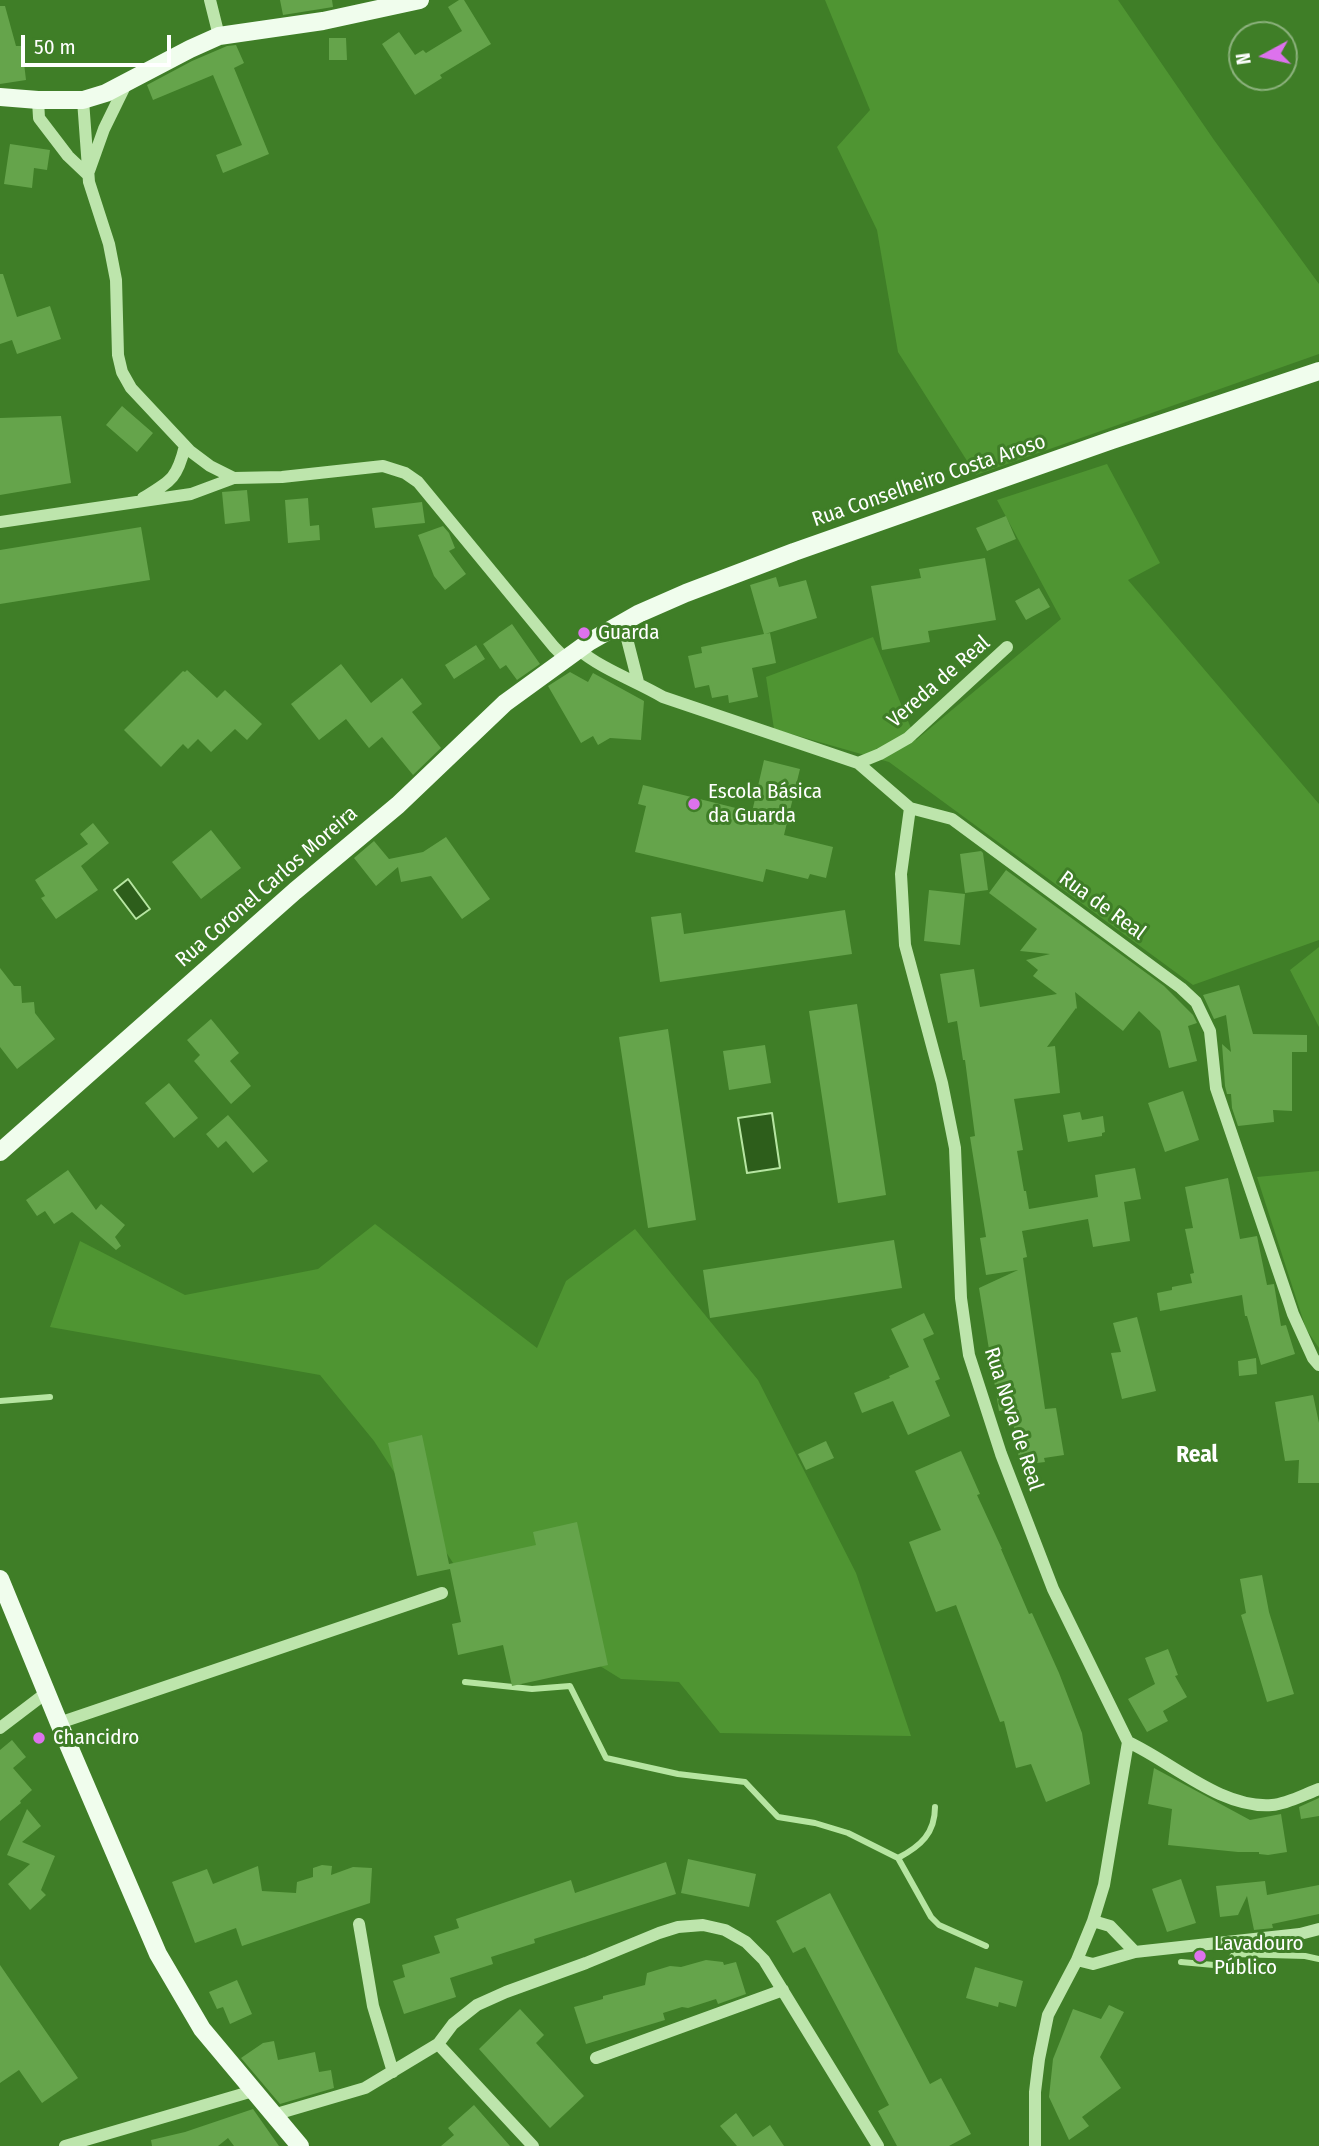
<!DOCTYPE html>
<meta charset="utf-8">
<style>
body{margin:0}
#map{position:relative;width:1319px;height:2146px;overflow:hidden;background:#3f7e27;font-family:"Fira Sans Condensed",sans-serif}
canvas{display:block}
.north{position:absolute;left:1228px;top:21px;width:70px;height:70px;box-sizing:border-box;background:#3f7e27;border:2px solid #8cb27d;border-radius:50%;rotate:262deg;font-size:19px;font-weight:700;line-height:28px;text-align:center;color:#fff}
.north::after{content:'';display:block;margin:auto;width:24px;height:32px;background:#dd72ed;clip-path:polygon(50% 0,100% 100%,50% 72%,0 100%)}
.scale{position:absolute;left:21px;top:35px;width:150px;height:32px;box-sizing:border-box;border:4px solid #fff;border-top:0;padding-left:9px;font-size:21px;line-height:24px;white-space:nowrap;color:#fff;-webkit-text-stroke:5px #3f7e27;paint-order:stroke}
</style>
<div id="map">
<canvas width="1319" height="2146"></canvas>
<div class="north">N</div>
<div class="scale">50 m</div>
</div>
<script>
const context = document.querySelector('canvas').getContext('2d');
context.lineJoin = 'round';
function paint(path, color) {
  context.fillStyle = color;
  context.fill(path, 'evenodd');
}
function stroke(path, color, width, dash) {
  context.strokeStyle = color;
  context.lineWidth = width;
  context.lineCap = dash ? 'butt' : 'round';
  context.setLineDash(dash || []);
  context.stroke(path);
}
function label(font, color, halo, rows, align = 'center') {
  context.font = font + ' "Fira Sans Condensed",sans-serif';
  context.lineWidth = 6;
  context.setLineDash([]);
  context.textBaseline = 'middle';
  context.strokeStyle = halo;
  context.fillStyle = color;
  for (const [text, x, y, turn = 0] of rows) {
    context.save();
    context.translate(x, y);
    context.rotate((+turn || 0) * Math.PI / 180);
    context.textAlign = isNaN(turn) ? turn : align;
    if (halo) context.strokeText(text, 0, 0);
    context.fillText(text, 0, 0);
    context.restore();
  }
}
const green = new Path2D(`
 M825,0h293l96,140 105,144v70l-343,121 -78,-123 -21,-122 -40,-83 33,-37z
 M1107,464l53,99 -32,17 191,224v136l-126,45 -304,-223 -115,-33 -8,-52 107,-40 43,103 145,-121 -64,-119z
 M1319,947v80l-29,-57z
 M1319,1171v177l-13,-19 -49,-152z
 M375,1224l162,124 29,-67 69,-52 123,151 98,193 55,163 -191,-3 -41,-51 -58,-3 -155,-96 -92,-142 -54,-66 -270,-48 30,-86 105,54 133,-26z`);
const water = new Path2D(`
 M128,879l22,30 -14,10 -22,-29z
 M772,1113l8,55 -33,5 -9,-55z`);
const stream = new Path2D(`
 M0,1401l50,-4
 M465,1682l67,7 38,-3 36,72 72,16 67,8 33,35 37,6 33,10 50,25
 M935,1807c0,26 -14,39 -37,51l33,59 8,8 47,21
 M1181,1962l44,4 9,-12 71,2 14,3`);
const building = new Path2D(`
 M280,0h52l1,7 -50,8z
 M459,0h5l27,44 -51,31 2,3 -27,17 -33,-51 17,-12 16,23 8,-5 3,3 36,-22 -14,-24z
 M0,6h5l11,40h6l4,34 -26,4z
 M329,38h17l1,22h-18z
 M236,45l8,18 -10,5 35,86 -46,19 -7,-18 26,-10 -29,-70 -60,25 -6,-15 45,-24 35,-15z
 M10,144l40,6 -3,20 -13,-2 -2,20 -28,-4z
 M0,274h3l14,43 33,-11 11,33 -44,15 -5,-14 -12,4z
 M122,406l31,27 -16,19 -31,-27z
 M61,416l10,67 -71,12v-77z
 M247,490l3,31 -25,3 -3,-32z
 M308,498l2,28 9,-1 1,15 -32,3 -3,-43z
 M422,502l3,21 -50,5 -3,-20z
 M1006,516l10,23 -29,12 -11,-23z
 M443,526l6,7 6,15 -6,3 17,23 -21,16 -11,-14 -16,-41z
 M141,527l9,53 -150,24v-54z
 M985,558l11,62 -68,11 2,11 -48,8 -11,-64 50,-8 -2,-9z
 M776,577l3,10 27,-7 11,38 -52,16 5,-1 6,30 -24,5 6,29 -29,6 -1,-8 -16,3 -3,-13 -14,3 -7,-32 14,-3 -1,-6 63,-13 -14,-49z
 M1039,588l11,19 -24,13 -11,-19z
 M512,624l28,40 -23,16 -11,-15 -6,4 -17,-25z
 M476,645l9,14 -31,20 -9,-14z
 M341,664l30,39 31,-25 20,26 -10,8 29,36 -28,27 -31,-38 -13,11 -23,-29 -27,21 -28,-36z
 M187,670l30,28 8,-8 37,34 -15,16 -12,-11 -24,23 -13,-13 -10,10 -5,-5 -22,23 -37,-37 59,-59 2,1z
 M570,672l18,10 5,-9 51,28 -3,39 -31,-2 -12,7 -5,-9 -12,7 -33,-57z
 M764,760l36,9 -16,66 49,12 -7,31 -16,-4 -2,5 -42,-10 -3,13 -128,-30 11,-46 -8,-2 5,-19 109,27z
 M93,823l16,20 -28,23 17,24 -42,29 -15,-21 4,-2 -10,-16 53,-36 -8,-10z
 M211,830l30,38 -40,31 -29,-37z
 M446,837l44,62 -28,20 -31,-43 -30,6 -3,-15 -22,19 -22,-28 20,-17 15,18 34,-7z
 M981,851l2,2 5,37 -23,3 -5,-39z
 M1006,870l158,116 29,29 4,8 -9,3 9,35 -28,7 -9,-37 -21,-20 -16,20 -48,-39 2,17 -1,-1 -29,39 8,-1 5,47 -46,6 9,51 -6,1 7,40h2l3,18 69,-12 -3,-22 40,-7 6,31 -17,3 6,39 -37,6 -5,-28 -66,12 5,26 -4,1 22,151 11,-1 8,47 -20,3 1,4 -25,3 -9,-56 -12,2 -20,-123 39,-18 -32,5 -6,-37 6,-1 -16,-100 5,-1 -10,-76h-2l-6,-39 -9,2 -8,-49 34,-5 6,38 77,-13 -24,-18 5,-6 -12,-10 24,-6 -30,-3 17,-22 -48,-36z
 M929,890l36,4 -5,51 -36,-4z
 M845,910l7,44 -192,28 -9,-65 30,-4 3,21z
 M0,968l14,18h7l1,17 12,-1 1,11 20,26 -38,30 -17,-22z
 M1239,985l14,49 54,1v17h-15v59l-19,-1 1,12 -36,4 -6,-18 -1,-14h-4l-2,-8 -3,-42 9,8 -5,-37 -12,4 -11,-24z
 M857,1004l29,191 -48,8 -29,-192z
 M211,1019l28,34 -9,8 21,25 -20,18 -37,-43 6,-6 -13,-15z
 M668,1029l28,191 -48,8 -29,-191z
 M765,1045l6,38 -42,7 -6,-39z
 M169,1083l29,35 -24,20 -29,-35z
 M1183,1091l16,49 -34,12 -17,-49z
 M1080,1112l2,8 21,-4 2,16 -3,1v3l-34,6 -5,-27z
 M228,1115l40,46 -15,12 -27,-32 -8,7 -12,-14z
 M68,1170l28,40 5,-6 24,21 -10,12 6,9 -5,4 -44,-38 -18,12 -9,-13 -8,5 -11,-16z
 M1228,1178l12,61 17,-3 10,49 7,-1 7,42 5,-1 9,29 -34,11 -14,-49h-2l-3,-21 -82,16 -3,-18 15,-3v-3l20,-4 -2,-9 4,-1 -9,-44 8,-1 -8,-41z
 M894,1240l8,48 -192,30 -7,-48z
 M924,1313l10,21 -11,5 17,40 -5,2 15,35 -42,19 -15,-34 -31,12 -8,-20 36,-15 -1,-2 20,-9 -18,-38z
 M1137,1317l19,74 -34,8 -11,-46 10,-1 -8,-29z
 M1256,1358l1,16 -18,2 -1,-15z
 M1313,1395l6,28v60h-21l1,-23 -14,1 -10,-59z
 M422,1435l27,129 87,-19 -3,-13 44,-10 31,143 -96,21 -9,-41 -45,10 -6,-31 9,-2 -11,-53 -33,7 -29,-133z
 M826,1441l8,17 -28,12 -8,-16z
 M961,1451l19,43 -3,1 25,54h-1l28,65 3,-1 27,60 23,60 8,51 -44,18 -15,-38 -15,4 -12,-47 -4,1 -44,-117 -20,7 -27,-70 32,-12 -26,-59z
 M1262,1575l7,37 25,82 -27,8 -26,-87 5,-2 -6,-34z
 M1168,1649l10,26 -3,1 12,21 -24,14 5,10 -21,11 -19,-33 27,-15 -10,-26z
 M12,1740l14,17 -13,11 19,22 -12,11 1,2 -21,18v-71z
 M1154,1768l96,52 31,-6 6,38 -19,3 -9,-1v-2h-21l-70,-7 4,-36 -24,-5z
 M1319,1798v18l-18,3 -2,-12z
 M27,1809l14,17 -19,16 33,14 -14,34 5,5 -16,15 -22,-26 22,-20 -23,-9z
 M688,1859l68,15 -7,33 -68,-14z
 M666,1862l10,32 -142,45 1,4 -44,14 2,7 -43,14 6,19 -52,17 -11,-33 12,-4 -3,-12 38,-12 -6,-17 25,-8 -3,-9 115,-39 4,13z
 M322,1865l10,1 -1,9 22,-8 19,1 -2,35 -128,43 -6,-18 -41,15 -23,-61 35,-13 6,15 45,-18 4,25 34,2 1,-11 16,-5v-9z
 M1181,1879l15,44 -29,9 -15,-43z
 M1265,1881l2,14 52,-10v29l-47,10 1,4 -19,2 -7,-34 -9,19 -18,2 -4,-31z
 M830,1893l100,191 11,-6 30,56 -22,12h-52l-19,-35 11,-6 -84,-158 -12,6 -17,-32z
 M706,1960l17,2 1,3 12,-3 10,32 -28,10 -2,-5 -28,9 -6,-1 -19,6 2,7 -79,24 -12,-37 29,-8v-3l42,-11 2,-12 23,-7 11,1z
 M0,1965l78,113 -36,25 -23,-33 -19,13z
 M975,1967l48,14 -7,26 -17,-5 -1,5 -32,-9z
 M237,1980l15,34 -22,10 -7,-17 -6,2 -8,-17z
 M1109,2005l15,7 -24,45 21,31 -39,29 7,9 -20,14 -20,-43 4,-38 20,-50 28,10z
 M520,2009l24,26 -8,8 48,53 -34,32 -71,-79z
 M274,2041l4,19 37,-8 4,20 12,-2 3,18 -54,16 -39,-46 22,-15z
 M474,2105l36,41h-69l13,-11 -6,-7z
 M253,2109l26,37h-45l-6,-8 -10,8h-66l-1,-6 34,-8z
 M736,2113l17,24 17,-12 14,21h-47l-17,-20z`);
const minor = new Path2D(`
 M210,0l9,36
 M38,100l1,18 29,38 20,19
 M83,100l6,82 20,62 7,36 2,75 4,17 9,16 59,63 20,15 24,12 48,-1 101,-11 22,7 13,9 136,165 11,11
 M89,171l15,-42 23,-47
 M143,498c28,-17 34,-19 42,-52
 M0,522l191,-28 43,-16
 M623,623l15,59
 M578,649c23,20 58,32 85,48l195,66 52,45 42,11 229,169 15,14 14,29 6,57 77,226 20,44 6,7
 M858,763l22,-9 28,-16 99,-91
 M910,808l-9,66 4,71 37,138 13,65 6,150 8,57 32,99 52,135 75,153 -24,143 -11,36 -16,39 -29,55 -9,44 -4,33v54
 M59,1723l383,-130
 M0,1728l46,-35
 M1128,1742c44,20 93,67 144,63 15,-1 33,-11 47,-16
 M1093,1921l17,5 25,26
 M359,1924l14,82 20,66
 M1077,1960l16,4 42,-12 165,-18 19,-5
 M438,2044l95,102
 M596,2058l187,-68
 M273,2115l92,-27 73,-44 15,-20 24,-19 29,-13 80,-29 73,-30 19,-6 25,-2 22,5 21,12 18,18 114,186
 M65,2146l188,-55`);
const major = new Path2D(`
 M0,97l38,3h45l23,-7 84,-44 29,-13 104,-15 97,-21
 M0,1152l295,-261 103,-86 107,-102 84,-61 49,-28 48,-21 108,-41 318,-112 207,-69
 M0,1579l59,144 99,231 44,75 98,117`);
const markers = [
 [584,633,7,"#dd72ed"],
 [694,804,7,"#dd72ed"],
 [39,1738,7,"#dd72ed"],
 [1200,1956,7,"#dd72ed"]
];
const streetNames = [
 ["Rua Conselheiro Costa Aroso",929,481,-19],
 ["Vereda de Real",939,682,-41],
 ["Rua Coronel Carlos Moreira",267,887,-41],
 ["Rua de Real",1102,906,36],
 ["Rua Nova de Real",1013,1419,72]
];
const poiNames = [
 ["Guarda",598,633],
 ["Escola Básica",708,792],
 ["da Guarda",708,816],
 ["Chancidro",53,1738],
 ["Lavadouro",1214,1944],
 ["Público",1214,1968]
];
const neighbourhoodNames = [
 ["Real",1197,1456]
];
paint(green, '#4f9532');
paint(water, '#2d5e1b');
stroke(water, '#b6e5a1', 2);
stroke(stream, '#b6e5a1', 6);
paint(building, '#65a44b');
stroke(minor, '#bde5ac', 12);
stroke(major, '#f0fded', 18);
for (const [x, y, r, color] of markers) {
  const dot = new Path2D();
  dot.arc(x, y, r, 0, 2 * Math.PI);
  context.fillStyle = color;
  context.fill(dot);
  stroke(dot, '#3f7e27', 2.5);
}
label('21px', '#fff', '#3f7e27', streetNames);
label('21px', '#fff', '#3f7e27', poiNames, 'left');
label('bold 23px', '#fff', '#3f7e27', neighbourhoodNames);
</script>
